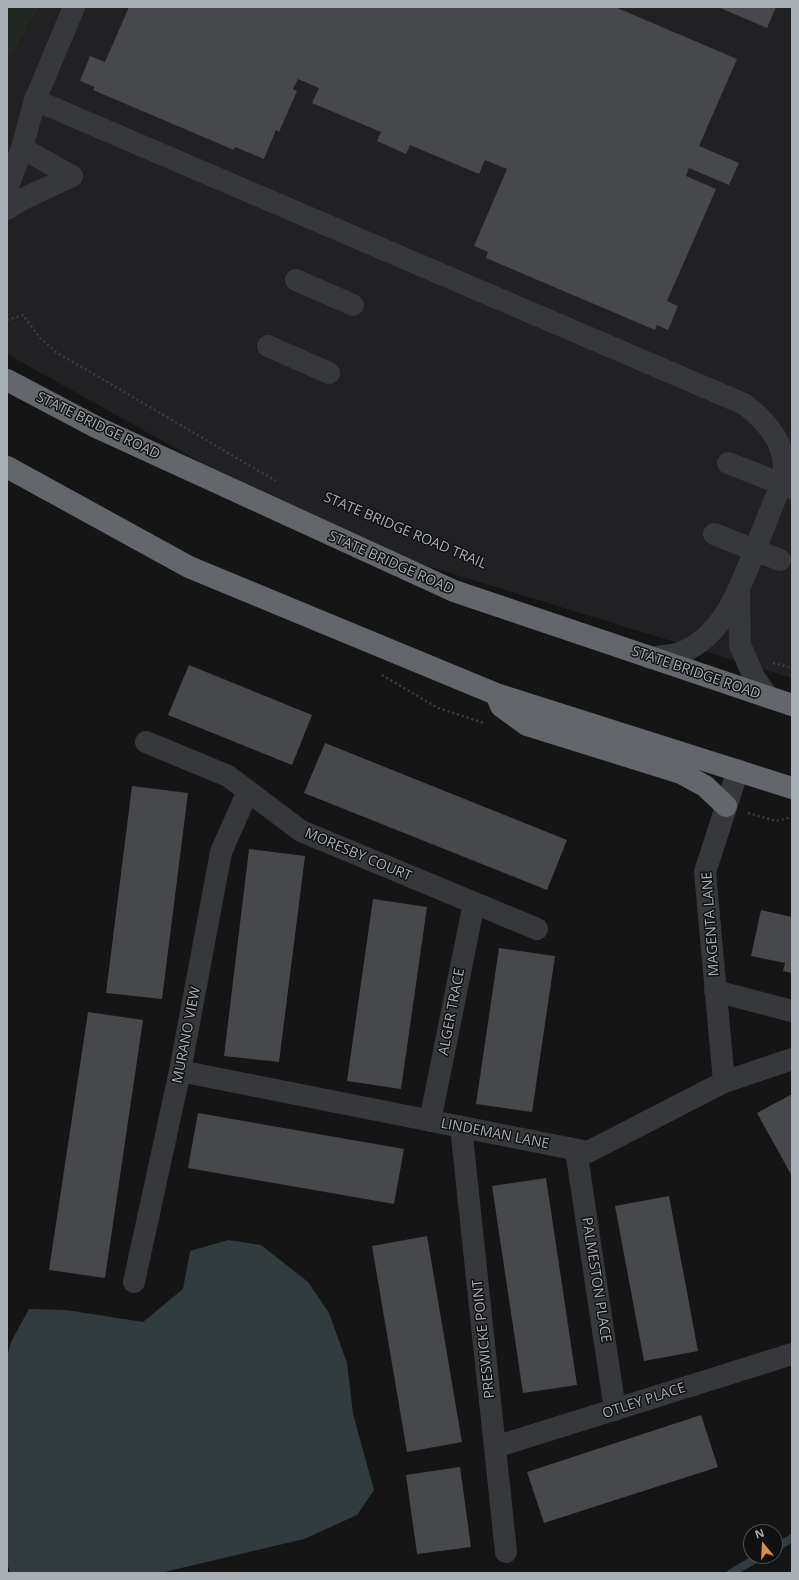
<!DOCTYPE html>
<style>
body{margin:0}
#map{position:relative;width:799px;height:1580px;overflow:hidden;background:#151516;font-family:"Open Sans",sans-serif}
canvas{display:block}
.frame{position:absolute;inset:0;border:8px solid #a8afb5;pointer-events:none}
.north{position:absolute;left:743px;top:1524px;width:40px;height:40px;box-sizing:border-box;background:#101011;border:1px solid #4d5053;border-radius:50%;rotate:342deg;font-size:11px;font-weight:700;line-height:16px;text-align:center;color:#a8afb5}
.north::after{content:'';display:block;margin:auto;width:14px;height:18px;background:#db8b48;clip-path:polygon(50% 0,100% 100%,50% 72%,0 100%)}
</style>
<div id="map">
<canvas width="799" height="1580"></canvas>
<div class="frame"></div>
<div class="north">N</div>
</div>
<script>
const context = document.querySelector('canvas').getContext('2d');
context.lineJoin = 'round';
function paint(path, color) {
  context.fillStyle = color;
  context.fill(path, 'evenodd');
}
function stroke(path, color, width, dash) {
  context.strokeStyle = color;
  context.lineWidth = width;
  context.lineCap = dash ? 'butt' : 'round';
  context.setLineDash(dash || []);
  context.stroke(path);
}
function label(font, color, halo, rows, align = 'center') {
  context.font = font + ' "Open Sans",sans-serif';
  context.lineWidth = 3;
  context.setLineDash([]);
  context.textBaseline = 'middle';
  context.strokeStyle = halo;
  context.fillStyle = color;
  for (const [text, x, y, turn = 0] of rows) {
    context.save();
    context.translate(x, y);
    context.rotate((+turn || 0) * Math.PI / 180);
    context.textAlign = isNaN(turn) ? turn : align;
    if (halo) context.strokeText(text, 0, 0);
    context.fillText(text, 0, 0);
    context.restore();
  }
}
const built = new Path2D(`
 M39,7h753v671l-456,-140 -329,-184v-290z`);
const green = new Path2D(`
 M7,7h32l-32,57z`);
const water = new Path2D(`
 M228,1240l33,5 47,37 21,31 18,50 6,51 21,76 -17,25 -53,24 -144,34h-150l-3,-11v-205l4,-15 18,-33 37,1 77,12 40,-33 7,-38z`);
const stream = new Path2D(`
 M775,1548l17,-10
 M731,1573l30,-17`);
const building = new Path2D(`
 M129,7h486l122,52 -38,87 40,17 -10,22 -40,-17 -3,8 30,13 -49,112 11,5 -10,24 -11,-5 -2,5 -169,-72 2,-6 -14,-6 33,-77 -22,-9 -6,14 -69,-29 -4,9 -29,-13 4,-9 -69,-29 7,-15 -21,-9 -5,10 4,2 -18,41 -3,-2 -12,29 -29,-12 -1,3 -141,-60 2,-3 -15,-6 10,-25 15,6z
 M718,7h58l-9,21z
 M189,665l123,50 -20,50 -124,-50z
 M325,743l242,97 -20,50 -243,-97z
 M132,786l56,7 -26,206 -56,-6z
 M249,849l56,7 -26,206 -55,-6z
 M373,899l54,8 -26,182 -54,-8z
 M761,910l31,7v56l-9,-2 2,-8 -34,-7z
 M499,948l56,8 -23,156 -56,-8z
 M88,1012l55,8 -38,258 -56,-8z
 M792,1094v82l-35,-63z
 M198,1113l206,36 -10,55 -206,-36z
 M546,1178l31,207 -54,8 -31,-207z
 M669,1196l29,155 -54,10 -29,-155z
 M427,1236l35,206 -55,10 -35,-206z
 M701,1415l17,52 -174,56 -17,-51z
 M460,1467l11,80 -54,7 -11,-79z`);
const path = new Path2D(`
 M7,320l16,-5 17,23 16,14 220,129
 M773,663l19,5
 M382,675l56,33 46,15
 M748,813l28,8 16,-4`);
const minor = new Path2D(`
 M35,100l709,304c20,15 38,34 40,60 0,5 -1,11 -2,16 -6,19 -15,38 -22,57 -17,42 -33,98 -80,116 -9,3 -21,3 -30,5
 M22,148l50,28
 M7,189l15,-41 13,-48 39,-93
 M7,209l16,-10 49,-23
 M296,280l57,25
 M268,346l61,27
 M728,463l64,25
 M714,534l66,26
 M739,590l1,55 14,32 14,20
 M146,742l82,34 73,55 236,98
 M715,991l77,20
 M180,1071l408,81 136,-70 68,-23
 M724,1082l-19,-210 33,-102
 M430,1121l44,-218
 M461,1127l45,425
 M576,1150l39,260
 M134,1282l46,-211 41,-219 27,-61
 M495,1447l297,-93`);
const highway = new Path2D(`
 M7,380l89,47 358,164 338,114
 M7,467l182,100 307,127 296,94
 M496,694l5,12 26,19 154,48 24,13 21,20`);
const streetNames = [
 ["STATE BRIDGE ROAD",98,426,26],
 ["STATE BRIDGE ROAD TRAIL",405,531,23],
 ["STATE BRIDGE ROAD",391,563,24],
 ["STATE BRIDGE ROAD",696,673,19],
 ["MORESBY COURT",358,855,23],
 ["MAGENTA LANE",711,924,-94],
 ["ALGER TRACE",452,1012,-79],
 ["MURANO VIEW",187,1035,-79],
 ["LINDEMAN LANE",495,1134,11],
 ["PALMESTON PLACE",596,1280,81],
 ["PRESWICKE POINT",484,1339,-96],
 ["OTLEY PLACE",644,1401,-18]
];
paint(built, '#212123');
paint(green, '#222821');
paint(water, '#323c3f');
stroke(stream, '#323c3f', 8);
paint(building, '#47484b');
stroke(path, '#3c3f42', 2.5, [2, 3]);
stroke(minor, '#36383b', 22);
stroke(highway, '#63676b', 22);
label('14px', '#a8afb5', '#101011', streetNames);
</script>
